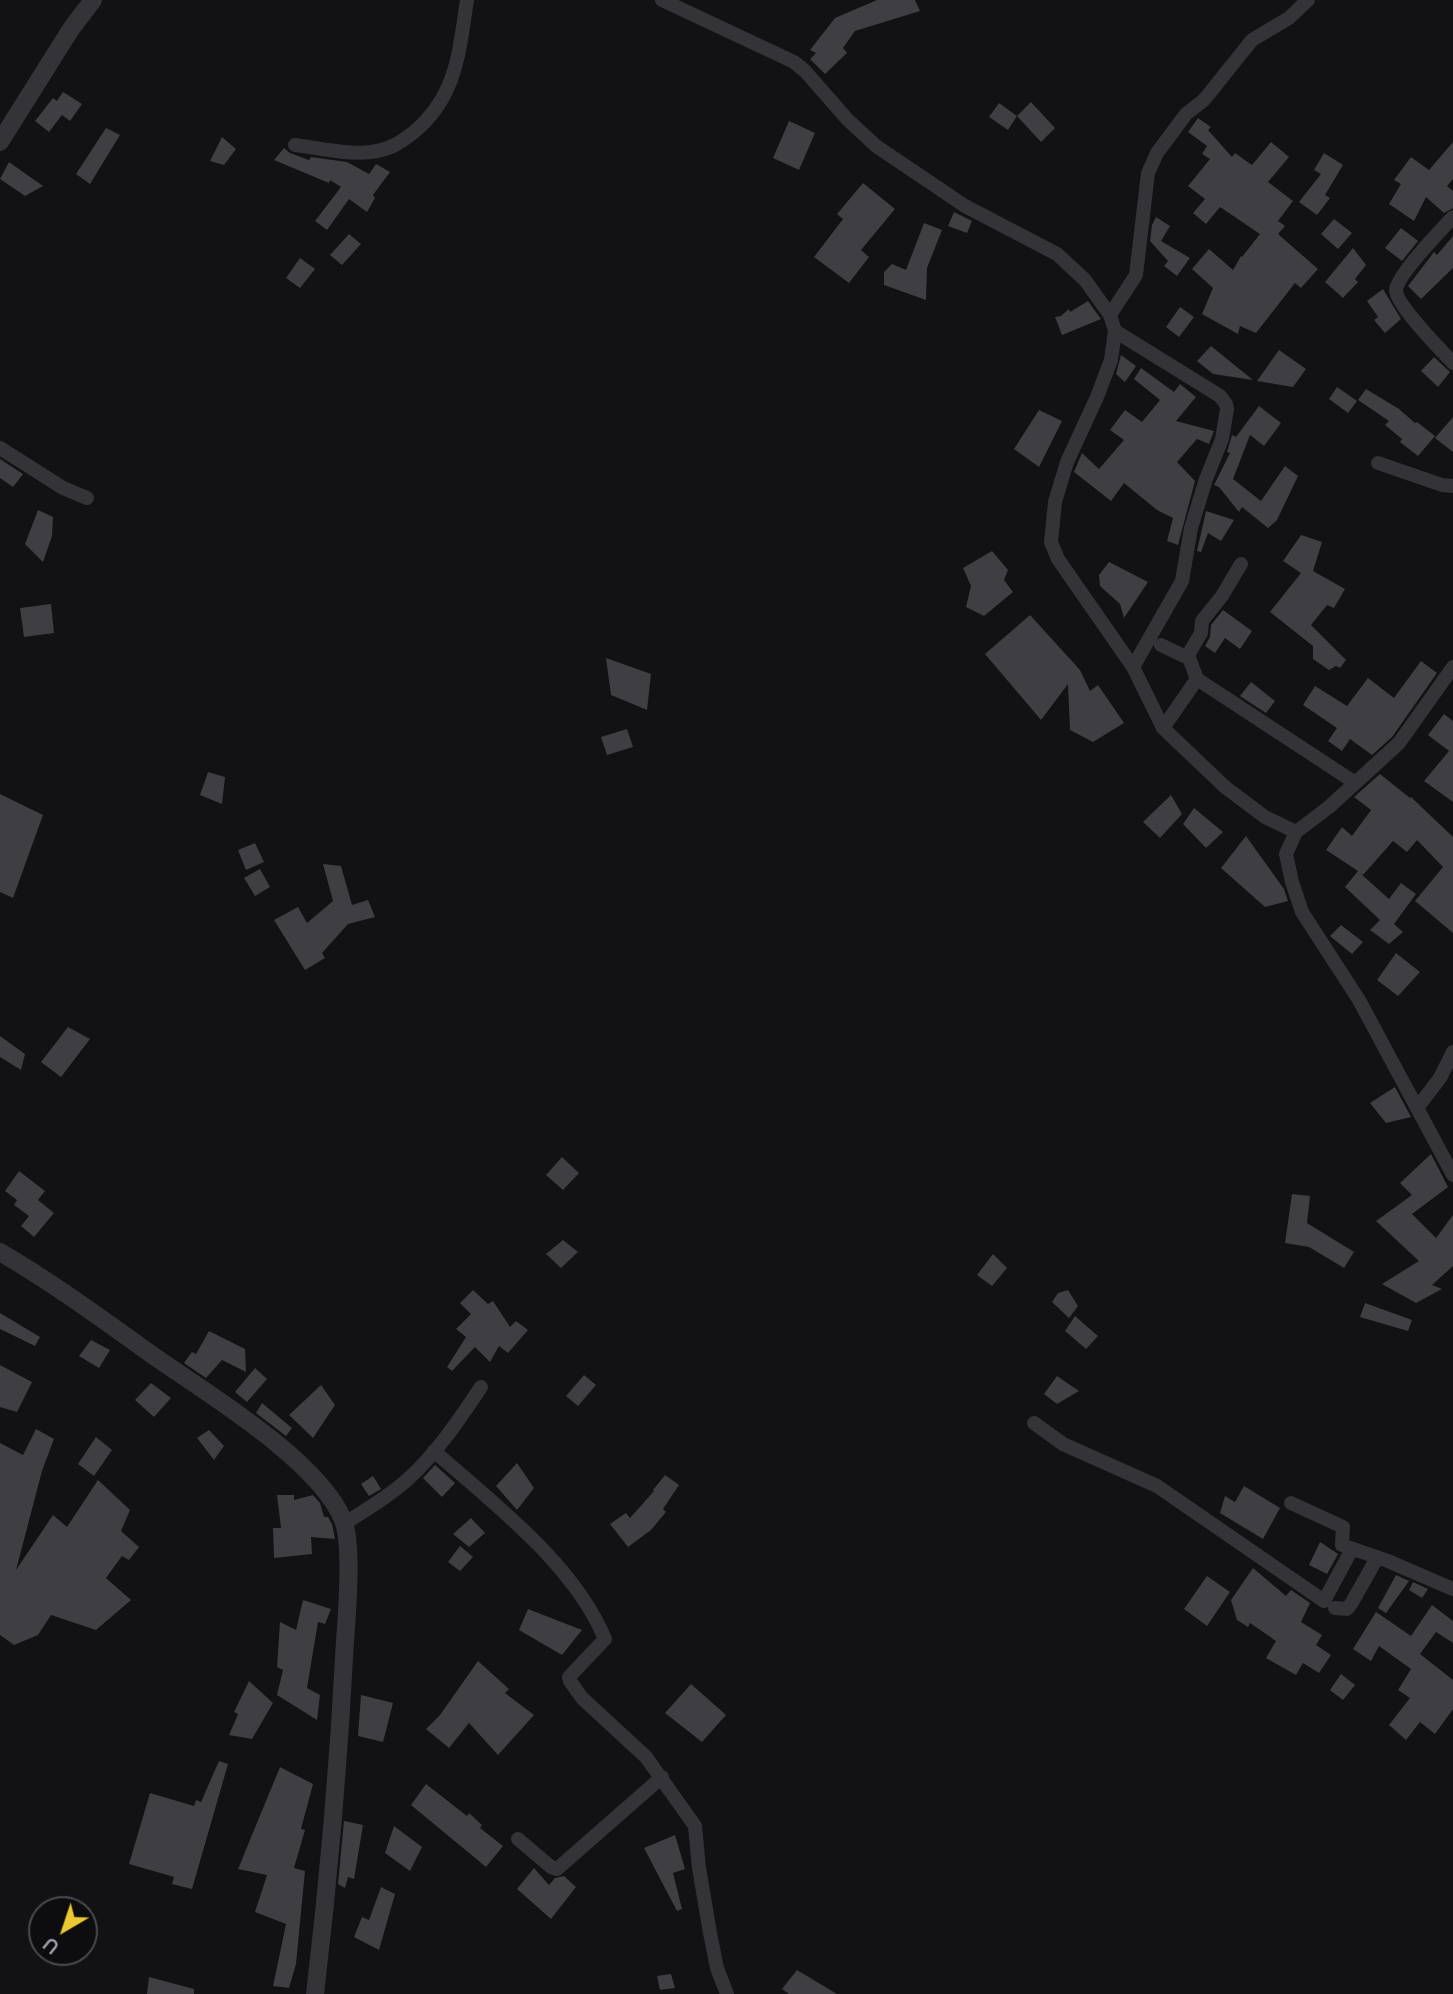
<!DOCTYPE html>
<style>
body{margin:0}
#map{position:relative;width:1453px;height:1994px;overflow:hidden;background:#121113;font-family:Manrope,sans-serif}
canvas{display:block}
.north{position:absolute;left:28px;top:1896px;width:70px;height:70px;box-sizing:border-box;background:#0d0c0e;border:2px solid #494a50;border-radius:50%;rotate:219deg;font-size:19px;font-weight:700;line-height:28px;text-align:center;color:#a3a6b3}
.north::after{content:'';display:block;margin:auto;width:24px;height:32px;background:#ebca31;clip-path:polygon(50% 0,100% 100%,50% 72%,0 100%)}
</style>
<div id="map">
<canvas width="1453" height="1994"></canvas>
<div class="north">U</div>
</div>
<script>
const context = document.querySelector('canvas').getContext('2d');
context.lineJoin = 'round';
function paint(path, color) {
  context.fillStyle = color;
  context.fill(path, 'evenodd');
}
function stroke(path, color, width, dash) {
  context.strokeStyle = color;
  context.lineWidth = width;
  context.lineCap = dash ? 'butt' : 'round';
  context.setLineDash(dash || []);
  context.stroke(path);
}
const building = new Path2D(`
 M877,0h38l5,11 -65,20 -12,17 4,5 -22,21 -15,-15 6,-6 -6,-3 25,-32z
 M63,92l19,12 -12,17 -8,-6 -13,17 -14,-11 18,-23 4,3z
 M1031,102l24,26 -14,14 -24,-26z
 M999,103l18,13 -9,14 -19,-13z
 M1198,118l13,9 -3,3 24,27 3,-4 17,12 19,-23 18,15 -21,25 25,19 -15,20 7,5 -7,8 40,35 -17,19 -6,-5 -39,50 -16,-7 -2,8 -36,-20 11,-26 -21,-19 17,-20 24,21 8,-14 1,1 18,-23 -40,-27 -14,17 -13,-11 12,-14 -17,-13 22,-27 -8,-5 5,-8 -19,-14z
 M789,121l26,12 -16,37 -26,-12z
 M106,128l14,7 -30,49 -14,-10z
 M222,137l14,12 -12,16 -14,-4z
 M1453,142v37l-6,7 6,5v17l-9,5 -18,-16 -12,24 -25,-17 12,-20 -7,-4 17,-23 18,13z
 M284,148l6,5 19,7 2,-3 36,5 22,12 7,-10 14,8 -17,23 2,3 -8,14 -18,-13 -22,31 -12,-9 26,-34 -11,-7 -1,3 -55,-23z
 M1324,153l19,12 -18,30 5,3 -13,17 -18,-13 22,-28 -7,-4z
 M9,162l34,24 -18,10 -25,-17z
 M863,183l32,26 -34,41 8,7 -20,26 -35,-26 29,-38 -6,-5z
 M954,212l18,9 -5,12 -19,-7z
 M1156,217l14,9 -9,15 29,17 -13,18 -13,-10 4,-5 -18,-20 2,-16z
 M1334,219l18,14 -14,16 -17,-15z
 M924,223l18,7 -15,38 -1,32 -42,-15v-13l8,-8 14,6z
 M1401,228l17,13 -16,20 -17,-13z
 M349,234l12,10 -19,21 -12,-10z
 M1453,236v32l-32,31 -13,-13 26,-34 3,3z
 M1353,248l13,17 -11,14 3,3 -15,16 -18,-16z
 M300,258l15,11 -15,19 -14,-10z
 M1383,289l18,30 -16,14 -11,-13 4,-3 -11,-16z
 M1088,301l13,18 -39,16 -7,-18 6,-1 8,-7 1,3z
 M1180,307l14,10 -15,20 -13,-10z
 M1211,346l42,34 -40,-6 -16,-13z
 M1279,350l27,19 -13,18 -36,-6z
 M1121,355l15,11 -11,16 -9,-8z
 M1434,357l16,15 -12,15 -17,-16z
 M1141,368l33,24 6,-8 16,13 -20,24 38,10 -5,13 -12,-5 -20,23 18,19 -17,64 -11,-4 6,-23 -16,-8 -33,-27 -13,18 -37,-29 8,-19 17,16 25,-29 -14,-10 15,-20 17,12 18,-22 -26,-21z
 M1337,387l20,14 -9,12 -19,-14z
 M1366,389l33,20 16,14 2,-1 18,14 -17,20 -18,-14 2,-3 -17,-14 4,-4 -31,-21z
 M1259,406l22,17 -17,23 -14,-11 -17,44 28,22 24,-35 13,10 -21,44 -9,8 -26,-21 -3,5 -20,-25 -5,-2 16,-32 -3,-1 5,-17 4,2z
 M1039,410l23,11 -23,46 -25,-18z
 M1453,417v35l-18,-14z
 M0,459l23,15 -10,13 -13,-9z
 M38,510l15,7 -1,19 -9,26 -18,-18z
 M1206,511l28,9 -13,21 -13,-8 -7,19 -4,-1z
 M1301,535l21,7 -9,29 32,18 -11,19 -7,-3 -16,20 35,35 -6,8 -4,-2 -7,4 -16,-11v-13l-43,-34 31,-39 -18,-12z
 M992,551l16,19 -4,10 9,12 -29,24 -18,-9 5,-21 -8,-18z
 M1109,562l39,20 -24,36 -4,-14 -20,-18 -1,-11z
 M51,604l3,29 -30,4 -4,-29z
 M1223,610l29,21 -12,18 -15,-11 -10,15 -10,-7 5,-9 1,-12z
 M1030,615l50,55 10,21 8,-6 26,38 -31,19 -23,-12 -2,-46 -27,36 -56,-66z
 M606,658l45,16 -4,36 -36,-15z
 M1421,661l16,12 -45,64 -20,18 -22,-16 -8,12 -14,-10 9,-13 -34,-23 12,-19 32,20 21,-28 26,20z
 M1251,682l24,19 -9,12 -26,-17z
 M1444,714l9,7v81l-29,-21 25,-30 -21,-16z
 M627,729l6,18 -26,8 -6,-18z
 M208,772l17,5 -3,27 -22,-9z
 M1380,774l30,24 1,-1 42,40v96l-38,-32 28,-34 -26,-27 -10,12 -14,-11 -30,34 -3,-2 29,26 12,-16 15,11 -22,30 9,8 -14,12 -19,-14 10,-10 -35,-33 13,-16 -32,-21 16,-23 10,9 19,-26 -17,-13z
 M0,794l43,21 -30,83 -13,-6z
 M1171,795l11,19 -22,24 -17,-16z
 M1194,808l29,24 -17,16 -23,-24z
 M1246,836l38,53 4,12 -23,6 -44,-39z
 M255,843l9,19 -18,8 -8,-20z
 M323,864l18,2 11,39 16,-5 7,17 -27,7 -26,29 3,5 -20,12 -31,-50 24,-13 9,16 26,-22z
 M260,869l10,18 -15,9 -11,-18z
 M1341,925l22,17 -11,12 -22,-18z
 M1396,953l24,19 -22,24 -21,-16z
 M68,1027l22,12 -29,38 -20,-15z
 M0,1036l25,18 -4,16 -21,-13z
 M1395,1087l16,30 -25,6 -16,-20z
 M1431,1154l17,33 -36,27 24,24 17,-23v51l-21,19 10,4 -26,14 -34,-19 37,-23 -43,-40 36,-26 -12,-12z
 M562,1157l17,16 -16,17 -17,-15z
 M19,1171l26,20 -7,9 16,13 -20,24 -13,-11 8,-10 -15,-11 3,-5 -12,-9z
 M1292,1194l18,2 -3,27 47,29 -10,16 -35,-21 -24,-4z
 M563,1240l15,12 -17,16 -15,-14z
 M993,1254l14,14 -15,18 -15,-11z
 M473,1290l15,14 5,-3 17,26 6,-6 12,9 -20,23 -9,-7 -9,16 -15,-15 -23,24 -5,-4 19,-30 -10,-8 15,-15 -11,-11z
 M1068,1290l10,16 -9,12 -17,-16 6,-9z
 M1365,1303l47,17 -4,11 -48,-14z
 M0,1313l40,24 -5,9 -35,-17z
 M1075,1316l23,20 -12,13 -21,-18z
 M209,1331l36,18 1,23 -24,-12 -16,18 -22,-15 8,-11 4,2z
 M91,1340l19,10 -11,18 -20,-12z
 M0,1365l32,17 -15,30 -17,-5z
 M255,1368l12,11 -20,23 -12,-10z
 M584,1375l12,10 -18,21 -12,-10z
 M1057,1376l22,15 -22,13 -13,-10z
 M151,1383l20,15 -17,19 -19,-17z
 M321,1385l14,20 -22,33 -24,-23z
 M262,1403l30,25 -6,8 -30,-23z
 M36,1429l18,10 -12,32 -26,99 37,-55 14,12 31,-47 32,30 -9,21 18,16 -10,13 -7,-4 -16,22 25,22 -35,30 -45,-15 -13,20 -24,10 -14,-10v-192l23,12z
 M209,1430l15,16 -10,14 -17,-22z
 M96,1437l16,13 -18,26 -16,-12z
 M517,1463l17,25 -17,22 -21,-24z
 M435,1465l20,18 -13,14 -19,-19z
 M665,1475l14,10 -16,24 3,3 -15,18 -23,17 -18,-23 16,-11 4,5 24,-27 -1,-1z
 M373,1476l8,13 -12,7 -8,-12z
 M1244,1486l36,22 -17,31 -43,-26 5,-17 10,6z
 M277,1495h17v5l19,-5 7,8 4,14h4l4,7 3,15 -24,-2 1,17 -38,4 -1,-30h8z
 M471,1518l14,15 -16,14 -16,-13z
 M1320,1542l18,12 -11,20 -18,-9z
 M460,1546l13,11 -13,14 -12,-9z
 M1253,1568l33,28 5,-6 19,13 -9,19 21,13 -6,10 15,10 -12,18 -16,-10 -7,12 -30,-17 10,-17 -26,-18 -2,4 -11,-7 -6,-20z
 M1396,1575l13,6 -23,32 -8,-5z
 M1207,1576l23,16 -23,34 -23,-17z
 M1413,1582l15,7 -6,9 -13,-8z
 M303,1600l28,9 -6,15 -7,-2 -11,66 13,7 -3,25 -40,-25 6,-25 -6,-3 3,-45 16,8z
 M1432,1605l21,16v22l-17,-11 -16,22 33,26v29l-18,25 -15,-12 -14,18 -17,-15 21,-27 -12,-8 13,-21 -32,-23 -8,15 -18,-12 23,-37 35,24z
 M528,1609l54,21 -20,25 -43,-25z
 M478,1661l31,28 -4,4 29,22 -36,40 -29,-32 -20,25 -23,-19 14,-14z
 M1341,1674l14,11 -12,15 -13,-10z
 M249,1681l24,22 -21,36 -23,-4 9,-21 -4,-2z
 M691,1684l35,31 -24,27 -37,-29z
 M361,1695l32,8 -10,39 -25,-6z
 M219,1761l9,3 -36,125 -20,-5 2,-7 -45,-13 21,-71 44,13 2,-6 5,2z
 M280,1767l33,17 -12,45 4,1 -11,38 11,3 -9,93 -7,24 -16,-2 13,-62 -31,-12 12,-37 -29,-6z
 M426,1784l41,32 2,-3 13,12 -2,3 23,18 -17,21 -75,-62z
 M344,1821l19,4 -9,54 -6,-2 -3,11 -7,-4z
 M394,1826l28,21 -12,24 -25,-18z
 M675,1835l10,34 -12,4 9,36 -5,2 -33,-63z
 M534,1868l15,17 6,-7 9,-2 12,11 -25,32 -34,-30z
 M381,1887l14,7 -16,56 -25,-13 8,-20 7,3z
 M797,1970l40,24h-48l-7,-5z
 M671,1974l4,14 -15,2 -3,-14z
 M149,1977l45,12v5h-47z`);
const minor = new Path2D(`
 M662,0l132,62 11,9 42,48 29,27 89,60 92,48 28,26 25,35 5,16 -4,29 -14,37 -30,65 -12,40 -4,40 7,17 75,108 30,61 62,59 40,30 31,15 -10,22 6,28 10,30 57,88 94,175
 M295,145c24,3 52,10 76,7 18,-2 29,-9 43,-20 43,-36 45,-80 53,-132
 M1453,217c-11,12 -56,58 -57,73 0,15 46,61 57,73
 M1110,315l26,-40 12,-102 9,-20 29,-39 18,-14 48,-60 37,-22 19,-18
 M1115,331l105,65 6,8 1,5 -5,30 -16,40 -15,49 -9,53 -49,86
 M0,448l63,40 24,10
 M1378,463l64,22 11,1
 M1161,645l23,11 4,-1
 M1197,679l157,103
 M1163,728l34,-49 -9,-24 13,-22 1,-12 20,-25 19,-32
 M1296,832l33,-25 70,-64 54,-76
 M1417,1108l23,-30 13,-26
 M1034,1423l29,21 94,42 167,115 28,-52
 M434,1451c60,53 140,113 171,188l-36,38 1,4 12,17 64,59 49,69 4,42 11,65 7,35 10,26
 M1291,1503l52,24 -1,18 46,16 65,28
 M345,1523c21,-13 43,-26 62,-43 29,-26 52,-60 74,-93
 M1335,1608l12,1 4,-5 26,-46
 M518,1839l33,28 6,2 105,-92`);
const tertiary = new Path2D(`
 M0,142l71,-113 22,-29
 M0,1252c55,32 106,70 158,107 52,36 162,103 185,161 10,24 4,93 2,121 -6,118 -16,236 -30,353`);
paint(building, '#3e3e43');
stroke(minor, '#333338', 14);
stroke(tertiary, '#333338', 18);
</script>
